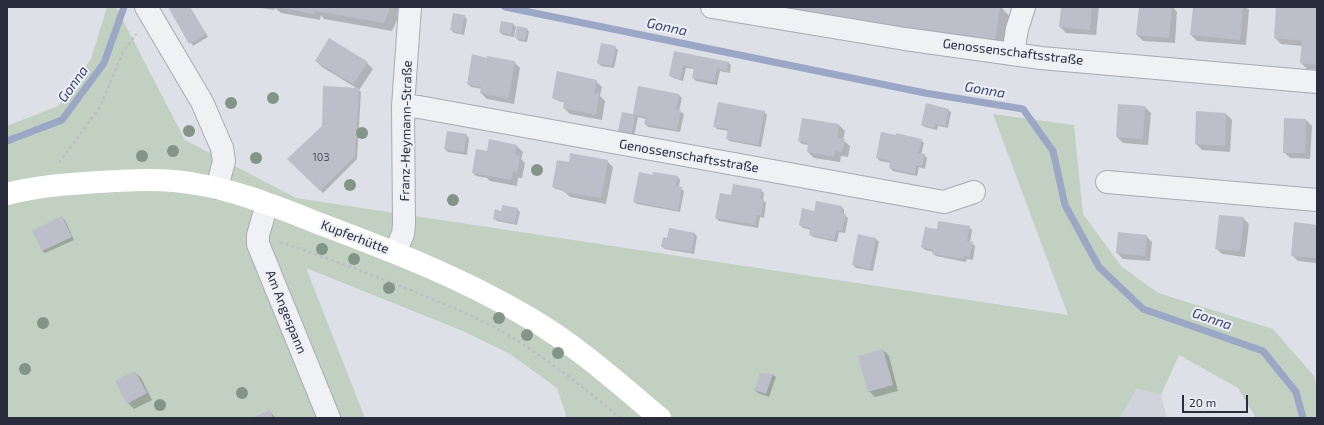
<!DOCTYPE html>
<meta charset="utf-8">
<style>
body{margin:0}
#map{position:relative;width:1324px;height:425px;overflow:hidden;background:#dee0e7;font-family:"Exo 2",sans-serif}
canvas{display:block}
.frame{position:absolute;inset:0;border:8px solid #282c3d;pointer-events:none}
.scale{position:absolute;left:1182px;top:395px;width:66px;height:18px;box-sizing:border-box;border:2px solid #282c3d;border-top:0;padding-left:5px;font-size:12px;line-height:14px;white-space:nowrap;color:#282c3d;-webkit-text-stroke:3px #edeff5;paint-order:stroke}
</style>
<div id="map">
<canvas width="1324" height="425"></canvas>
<div class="frame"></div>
<div class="scale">20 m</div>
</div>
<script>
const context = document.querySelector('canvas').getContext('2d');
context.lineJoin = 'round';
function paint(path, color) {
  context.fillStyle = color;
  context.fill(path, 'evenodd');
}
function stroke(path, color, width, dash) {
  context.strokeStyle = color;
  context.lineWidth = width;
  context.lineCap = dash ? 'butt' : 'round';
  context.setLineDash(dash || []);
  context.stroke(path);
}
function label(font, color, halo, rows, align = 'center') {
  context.font = font + ' "Exo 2",sans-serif';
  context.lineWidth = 4;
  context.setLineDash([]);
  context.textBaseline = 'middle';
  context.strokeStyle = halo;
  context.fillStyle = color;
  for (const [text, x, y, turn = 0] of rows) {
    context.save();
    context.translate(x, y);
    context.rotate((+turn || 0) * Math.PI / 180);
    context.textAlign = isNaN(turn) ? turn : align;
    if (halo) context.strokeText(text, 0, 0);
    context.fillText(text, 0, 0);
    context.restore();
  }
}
const built = new Path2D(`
 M1137,387l24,8 6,23h-47z`);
const green = new Path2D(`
 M107,7h9l69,133 111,58 772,117 -75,-201 81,11 9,89 38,52 37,27 115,36 41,47 3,12v30h-61l-18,-30 -59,-33 -18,40 -24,-7 -17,30h-553l-10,-30 -47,-34 -47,-23 -157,-63 59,150h-358v-292l51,-20 33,-47z`);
const shadow = new Path2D(`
 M169,7h21l18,30 -15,9z
 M255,7h143l-1,13 -5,11 -68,-12 -3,-4 -1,5 -39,-7 -6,-5 -1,2z
 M740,7h261l9,10 -5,33z
 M1062,7h37l-3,28 -30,-2 -6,-6z
 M1140,7h33l4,5 -2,31 -32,-2 -6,-6z
 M1194,7h52l3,3 -3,35 -49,-4 -6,-6z
 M1277,7h40v63l-10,-1 -6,-6 2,-17 -22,-2 -6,-6z
 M464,16l3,3 -3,16 -10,-2 -3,-3z
 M502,22l11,2 3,3 -2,10 -11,-2 -3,-3z
 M527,29l2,3 -2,10 -8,-1 -3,-3z
 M615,47l3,3 -4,18 -13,-2 -3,-3z
 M675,52l53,10 3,3 -1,8 -10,-2 -3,14 -21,-4 -3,-3 2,-9 -9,-1 -3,13 -10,-3 -3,-3z
 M488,59l26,3 6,6 -6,36 -27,-5 -6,-6 1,-4 -11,-2 -3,-3z
 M316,61l51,2 6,6 -14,21 2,2 -4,67 -34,34 -34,-34 34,-32 35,-38 -36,-22z
 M596,81l6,6 -2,9 5,5 -3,19 -32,-6 -6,-6 1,-5 -9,-3 -3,-2z
 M679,95l3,3 -3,13 5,3 -4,18 -32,-5 -3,-3 1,-5 -8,-2 -4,19 -12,-3 -3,-3 14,-14z
 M1145,107l6,6 -3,32 -25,-2 -6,-6z
 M948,110l3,2 -3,16 -10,-2 -1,4 -12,-3 -3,-2z
 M764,112l3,3 -6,32 -32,-6 -2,-3 1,-7 -11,-2 -3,-3z
 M1226,114l6,6 -2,32 -28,-2 -6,-6z
 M1306,120l6,6 -2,33 -20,-1 -6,-6z
 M839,125l6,6 -2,9 7,6 -2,11 -7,-1 -1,6 -26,-4 -6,-6 1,-7 -7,-1 -3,-3z
 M466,135l3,3 -2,17 -19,-3 -3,-3z
 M921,140l3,3 -3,12h3l3,3 -2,11 -6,-2 -2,9 -24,-5 -3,-3 1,-5 -11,-2 -3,-3z
 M517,146l6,6 -2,7 4,4 -3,15h-4l-1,8 -27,-5 -3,-3 -11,-2 -3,-3 15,-20z
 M607,161l6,6 -7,37 -36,-7 -6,-6 -8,-2 -3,-2 16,-24z
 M654,176l24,1 2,3 -1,7 5,4 -4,21 -43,-8 -3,-3z
 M761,190l3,3 -1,7 3,3 -2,15 -4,-1 -2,11 -39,-7 -3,-3 16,-22z
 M842,207l2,3v5l4,3 -3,15 -6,-1 -2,10 -24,-5 -3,-3 1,-4 -8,-2 -3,-3 14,-13z
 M517,209l3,3 -3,13 -20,-4 -3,-3z
 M62,218l3,2 9,20 -29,13 -3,-2z
 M1243,218l6,6 -4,33 -23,-3 -6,-6z
 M1317,226v37l-19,-2 -6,-6z
 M969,227l3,3 -2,13 5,3 -2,14 -6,-1 -1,3 -30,-6 -3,-2 1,-2 -9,-2 -3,-3z
 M694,233l3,3 -3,18 -29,-5 -3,-3 6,-7z
 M859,235l17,4 3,3 -6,29 -17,-3 -3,-3z
 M1146,236l6,6 -2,19 -27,-2 -6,-6z
 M883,350l6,6 9,35 -23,6 -6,-6z
 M135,372l6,6 11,22 -18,9 -6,-6z
 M760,374l13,1 3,2 -7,20 -11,-4 -3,-3z
 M269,411l7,7h-22z`);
const stream = new Path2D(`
 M505,7l420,86 98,16 30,42 12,54 34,62 44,42 120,42 33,41 7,26
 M7,141l55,-21 42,-57 20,-56`);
const building = new Path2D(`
 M168,7h22l16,27 -17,10z
 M276,7h113v4l-5,12 -69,-12 -1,3z
 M770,7h230l-5,33z
 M1061,7h31l-2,23 -31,-3z
 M1139,7h33l-3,31 -33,-3z
 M1193,7h50l-3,33 -50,-5z
 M1276,7h41v58l-17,-2 2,-22 -28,-3z
 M453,13l12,2 -4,18 -11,-3z
 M501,21l12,2 -2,12 -12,-3z
 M517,26l10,2 -2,12 -10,-2z
 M329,38l39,24 -15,22 -38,-23z
 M601,43l15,3 -4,20 -15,-3z
 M674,51l55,11 -2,9 -10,-2 -3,13 -22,-4 2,-10 -11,-3 -3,14 -11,-3z
 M472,54l15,4v-2l28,5 -7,38 -28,-6 1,-6 -14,-3z
 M557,71l40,9 -3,13 5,1 -3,21 -33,-7 1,-6 -12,-4z
 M323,86l36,2 -4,68 -35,35 -33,-32 35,-33z
 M638,86l41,8 -3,15 5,1 -4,20 -33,-6 2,-7 -11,-2 -3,18 -14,-2 4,-19 11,2z
 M718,102l47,9 -7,34 -32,-6 2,-10 -15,-2z
 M926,103l23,6 -4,17 -10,-2 -1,4 -13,-3z
 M1118,104l27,2 -2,33 -27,-2z
 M1196,111l30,2 -1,33 -30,-2z
 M802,118l37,6 -2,14 8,1 -3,13 -7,-1 -1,6 -27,-5 1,-9 -10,-2z
 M1284,118l22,1 -1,34h-22z
 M447,131l20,3 -3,18 -20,-3z
 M881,132l15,3v-2l26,6 -4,14 7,1 -3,12 -6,-1 -1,9 -26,-6 1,-7 -14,-3z
 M489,139l28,6 -2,10 5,1 -3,17 -4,-1 -2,8 -39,-7 4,-24 11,2z
 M570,153l38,7 -7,38 -38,-6v-3l-11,-2 5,-27 12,2z
 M639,172l14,3v-3l25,4 -2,10 6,1 -4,23 -45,-8z
 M733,184l29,5 -2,10h4l-3,16h-4l-2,10 -40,-7 5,-25 11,2z
 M816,201l26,5 -1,7 5,1 -4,17 -6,-1 -2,10 -25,-5 1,-7 -11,-3 3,-17 12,3z
 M502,205l16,3 -3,15 -22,-4 2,-10 6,2z
 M1219,215l25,2 -4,34 -25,-2z
 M62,216l10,21 -30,14 -10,-20z
 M938,221l32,5 -3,15 6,1 -3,15 -6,-1v3l-32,-5 1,-4 -12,-3 4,-20 12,2z
 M1294,222l23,3v33l-26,-2z
 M669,228l26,5 -4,19 -30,-5 2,-10 4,1z
 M1118,232l29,3 -2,21 -29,-3z
 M858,234l18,4 -6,31 -18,-4z
 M883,349l10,36 -25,7 -10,-36z
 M135,371l12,22 -20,11 -12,-23z
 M760,373l13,1 -7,20 -12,-4z
 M270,410l3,8h-21z`);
const path = new Path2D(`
 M59,163l41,-56 23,-55 13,-18
 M280,242c47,16 94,33 140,52 32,13 64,26 93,44 38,24 73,51 107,80`);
const street = new Path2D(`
 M146,7l56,95 20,46 2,13 -7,27
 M712,7l193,32 136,19 276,24
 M1013,54l4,-25 7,-22
 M403,106l16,1 525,95 30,-10
 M1107,182l210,18
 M267,204l-9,31v9l71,174
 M395,252l8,-18 1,-9 -1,-119 7,-99`);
const secondary = new Path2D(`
 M7,194c30,-8 62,-10 93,-12 32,-2 65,-4 96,2 44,7 86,25 127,41 69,26 139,53 203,91 49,28 91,66 134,102`);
const trees = [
 [273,98],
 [231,103],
 [189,131],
 [362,133],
 [173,151],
 [142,156],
 [256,158],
 [537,170],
 [350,185],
 [453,200],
 [322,249],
 [354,259],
 [389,288],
 [499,318],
 [43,323],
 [527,335],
 [558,353],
 [25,369],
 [242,393],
 [160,405]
];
const numberNames = [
 ["103",321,157]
];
const streetNames = [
 ["Genossenschaftsstraße",1013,52,7],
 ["Franz-Heymann-Straße",406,131,-89],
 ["Genossenschaftsstraße",689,156,10],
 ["Kupferhütte",355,237,21],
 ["Am Angespann",286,312,68]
];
const waterNames = [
 ["Gonna",667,27,12],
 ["Gonna",73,84,-54],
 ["Gonna",985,90,10],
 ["Gonna",1212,319,19]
];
paint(built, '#d0d2dc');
paint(green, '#c1d0c0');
paint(shadow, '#0003');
stroke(stream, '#9ba7c5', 7);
paint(building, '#bcbec9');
stroke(street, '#a7aab4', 24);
stroke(path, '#bcbec5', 2.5, [3, 3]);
stroke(street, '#f0f1f5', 22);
stroke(secondary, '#fff', 22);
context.fillStyle = '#829586';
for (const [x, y] of trees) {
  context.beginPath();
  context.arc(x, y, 6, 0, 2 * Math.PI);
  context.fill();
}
label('11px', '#4d5060', null, numberNames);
label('13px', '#282c3d', '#edeff5', streetNames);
label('italic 14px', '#35436e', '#edeff5', waterNames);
</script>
